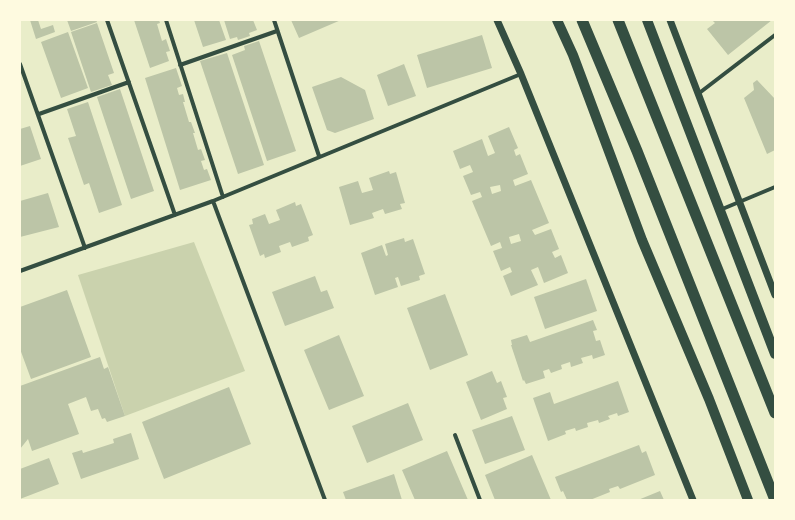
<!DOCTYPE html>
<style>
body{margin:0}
#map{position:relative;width:795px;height:520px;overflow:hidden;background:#e9edc9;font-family:"Noto Sans",sans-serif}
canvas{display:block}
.frame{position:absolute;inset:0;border:21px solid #fefae0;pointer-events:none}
</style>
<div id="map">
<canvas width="795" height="520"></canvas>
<div class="frame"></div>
</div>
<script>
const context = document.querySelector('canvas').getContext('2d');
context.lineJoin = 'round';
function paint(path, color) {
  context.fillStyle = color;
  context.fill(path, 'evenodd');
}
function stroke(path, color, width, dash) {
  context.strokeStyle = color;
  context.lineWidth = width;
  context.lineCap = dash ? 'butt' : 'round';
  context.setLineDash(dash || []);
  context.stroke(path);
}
const green = new Path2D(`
 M194,242l51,129 -120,45 -47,-141z`);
const building = new Path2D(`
 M30,20h8l3,9 12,-4 2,7 -19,7z
 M67,20h29l1,2 -26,9z
 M134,20h25l1,3 -3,1 5,17 4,-2 4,12 -4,1 3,9 -19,7z
 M194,20h25l7,20 -23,7z
 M224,20h29l4,10 -8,3 1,3 -12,4 -1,-3 -7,2z
 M291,20h50l-42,18z
 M712,20h60l-44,35 -21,-26 8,-6z
 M97,23l17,50 -6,2 4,10 -21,7 -20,-60z
 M68,32l20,56 -27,10 -20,-56z
 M482,35l10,33 -65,20 -10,-33z
 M259,41l37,110 -29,10 -35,-106 13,-5 -1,-4z
 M227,53l37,112 -26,9 -38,-113z
 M404,64l12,32 -28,10 -11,-31z
 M176,68l6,18 -5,2 2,7 4,-1 2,8h-2l6,20h2l4,11h-2l5,17 3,-1 4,11 -4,1 3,9 3,-1 4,11 -31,10 -35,-112z
 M341,77l24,13 9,29 -39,14 -8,-3 -15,-43z
 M757,80l18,19v51l-8,4 -23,-56 10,-8 -1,-7z
 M120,89l34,102 -23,8 -34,-102z
 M88,102l34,103 -23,8 -10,-30 -5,2 -16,-47 8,-2 -9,-27z
 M30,126l11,33 -21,7v-37z
 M509,127l9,21 -4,2 2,6 4,-2 8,20 -15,6 2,6 16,-6 18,43 -17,7 3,5 16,-6 8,20 -7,3 3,6 6,-3 7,18 -24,10 -6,-16 -7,3 7,15 -27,11 -8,-20 9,-4 -2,-5 -9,4 -8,-20 9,-3 -2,-6 -9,4 -19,-45 10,-4 -2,-5 -9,3 -8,-19 10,-4 -3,-7 -10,4 -7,-18 29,-12 6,17 7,-3 -7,-17zM500,185l1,6 -9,3 -2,-7zM519,234l2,7 -10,3 -2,-7z
 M389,171l1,3 6,-2 9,31 -5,1 2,5 -17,5 -2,-5 -11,4 2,5 -24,7 -11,-38 19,-6 4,12 11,-3 -4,-12z
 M48,193l11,34 -39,10v-36z
 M295,202l1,4 5,-2 12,31 -5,2 1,4 -17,6 -2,-5 -11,4 2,6 -16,6 -1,-4 -4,2 -11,-31 4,-1 -1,-5 13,-5 4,10 11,-4 -4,-10z
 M404,238l1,4 8,-3 12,35 -6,2 1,4 -19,6 -3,-9 -3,1 3,9 -23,8 -14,-42 21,-8 4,11 2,-1 -3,-11z
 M315,276l6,16 6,-2 7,18 -49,18 -13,-34z
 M586,279l11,32 -52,18 -11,-32z
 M67,290l24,67 -60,22 -11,-30v-42z
 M445,294l23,61 -38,15 -23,-62z
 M593,320l4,10 -4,1 3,10 4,-1 5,15 -12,4 -1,-4 -11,3 2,5 -12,4 -1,-5 -9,3 1,4 -11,4 -2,-4 -6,2 2,7 -19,6 -2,-4 -1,1 -12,-36h1l-1,-5 16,-5 3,7z
 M339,335l25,61 -35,14 -25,-60z
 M100,357l4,12 4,-2 17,49 -18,6 -2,-4 -3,1 -4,-10 -7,2 -5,-14 -18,7 11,30 -47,17 -4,-12 -8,10v-63z
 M492,371l5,12 4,-2 6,16 -4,1 4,11 -26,11 -15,-38z
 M618,381l11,31 -11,4 -1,-3 -9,3 2,3 -11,4 -1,-3 -11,3 1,4 -12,4 -1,-3 -10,3 1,3 -18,7 -15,-43 17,-6 4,12z
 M229,387l22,57 -87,35 -22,-57z
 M408,403l15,37 -56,23 -15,-37z
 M512,416l13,34 -40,14 -13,-34z
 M131,433l8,26 -58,20 -9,-26 10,-3 1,3 31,-10 -1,-4z
 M639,445l3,8 4,-2 9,24 -35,14 -2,-3 -9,3 1,3 -20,8h-23l-4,-9 -2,1 -6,-15z
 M447,451l21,49h-53l-13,-30z
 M532,455l19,45h-56l-10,-25z
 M49,458l10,26 -39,15v-30z
 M394,474l8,26h-56l-3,-8z
 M660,491l4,9h-26z`);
const minor = new Path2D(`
 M107,20l68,195
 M166,20l57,177
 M274,20l45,136
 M20,64l65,184
 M180,65l97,-34
 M698,94l77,-59
 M39,114l90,-32
 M213,201l112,299
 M720,210l55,-23
 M20,271l193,-70 308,-127
 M455,435l25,65`);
const tertiary = new Path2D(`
 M497,20l24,54 172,426
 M670,20l105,275`);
const primary = new Path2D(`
 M557,20l16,35 69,185 67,159 39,101
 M647,20l128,334`);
const trunk = new Path2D(`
 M582,20l55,131 138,349
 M618,20l157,393`);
paint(green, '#cad2ad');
paint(building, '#bcc5a7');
stroke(minor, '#344e41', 4);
stroke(tertiary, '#344e41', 7);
stroke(primary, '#344e41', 10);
stroke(trunk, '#344e41', 11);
</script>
